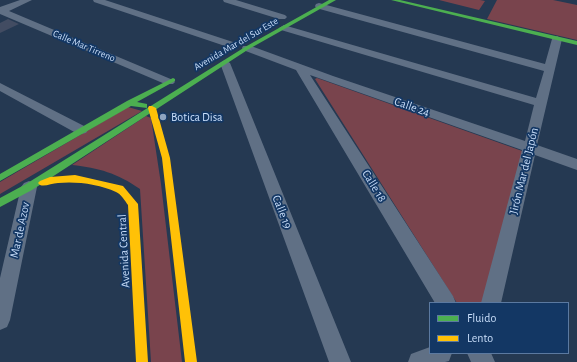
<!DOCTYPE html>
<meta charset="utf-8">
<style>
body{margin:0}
#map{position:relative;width:577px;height:362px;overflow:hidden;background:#253952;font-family:"Alegreya Sans",sans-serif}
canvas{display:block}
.legend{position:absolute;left:429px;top:302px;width:140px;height:52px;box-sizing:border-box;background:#133764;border:1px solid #5b79a0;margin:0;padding:5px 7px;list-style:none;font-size:12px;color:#c8ddf9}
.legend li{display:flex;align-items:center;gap:8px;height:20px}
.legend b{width:20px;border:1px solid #5b79a0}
</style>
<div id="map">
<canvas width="577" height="362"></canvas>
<ul class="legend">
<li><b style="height:5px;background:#4caf50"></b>Fluido</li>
<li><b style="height:5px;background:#ffc107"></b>Lento</li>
</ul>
</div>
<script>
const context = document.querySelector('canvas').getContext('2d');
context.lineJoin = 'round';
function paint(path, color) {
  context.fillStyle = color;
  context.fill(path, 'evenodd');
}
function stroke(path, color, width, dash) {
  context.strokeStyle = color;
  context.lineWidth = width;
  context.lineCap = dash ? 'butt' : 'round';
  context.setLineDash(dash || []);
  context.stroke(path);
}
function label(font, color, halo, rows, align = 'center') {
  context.font = font + ' "Alegreya Sans",sans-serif';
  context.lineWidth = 3.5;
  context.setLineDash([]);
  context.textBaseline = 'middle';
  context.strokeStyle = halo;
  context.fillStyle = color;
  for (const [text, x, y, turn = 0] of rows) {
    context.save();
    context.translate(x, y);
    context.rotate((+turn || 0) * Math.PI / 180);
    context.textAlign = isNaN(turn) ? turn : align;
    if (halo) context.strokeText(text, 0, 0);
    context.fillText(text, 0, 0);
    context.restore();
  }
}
const green = new Path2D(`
 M439,0h41l5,1 -6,9z
 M497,0h56l24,5v35l-90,-21z
 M317,78l208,74 -42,151h-26l-142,-224z
 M128,107l14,4 -142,83v-12z
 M146,116l5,2 10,66 21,178h-31l-11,-173c-23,-16 -41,-21 -68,-24z`);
const building = new Path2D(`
 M8,19l11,5 -19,9v-10z`);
const street = new Path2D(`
 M20,0h12l-23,11 164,69 2,2 -2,2h-8l-165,-70v-7z
 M93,0h12l131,43 1,2 -1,2h-8l-134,-45z
 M223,0h13l49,15 2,2 -2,2h-6l-55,-17z
 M319,3l226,61 7,-25 5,-3 5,3 -25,106 40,14v11l-42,-15 -34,148h-20l41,-153 -212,-75 143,221 3,7h-21l-139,-233 -53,-20 -1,-2 1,-2h8l82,30 192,65 9,-36 -253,-75 -2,-2 5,-3 3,1 249,72 8,-27 -228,-63 -1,-2 1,-2z
 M225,60l5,3 121,299h-22l-109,-299z
 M0,83l86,44 2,3 -2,3 -5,1 -5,-1 -76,-42z
 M29,181l5,2 3,4 -27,133 -3,7 -7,3v-52l21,-91 3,-4z
 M430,347v6h22l-3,8 -4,1h-37l3,-8z
 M467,353h24l4,9h-24z`);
const fast = new Path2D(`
 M329,0h7l-87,49 -217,141 -32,17v-9l26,-14 219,-137z
 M391,0h9l177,41v4z
 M173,78l2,1v2l-38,21 10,2v4l-16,-2 -131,75v-7l127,-73z`);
const slow = new Path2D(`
 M149,106h3l4,2 14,50 27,204h-12l-23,-204 -14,-50z
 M75,175l48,11 15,18 10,158h-12l-8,-157c-3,-4 -7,-11 -12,-13 -16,-8 -41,-11 -58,-9 -6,0 -13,4 -18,2l-2,-2 2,-2 10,-4z`);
const markers = [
 [163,117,4,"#8fa4bf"]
];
const farStreetnames = [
 ["Avenida Mar del Sur Este",236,44,-30],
 ["Calle Mar Tirreno",84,46,23]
];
const streetNames = [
 ["Calle 24",412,107,19],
 ["Jirón Mar del Japón",524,171,-76],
 ["Calle 18",374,186,58],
 ["Calle 19",282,212,69],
 ["Mar de Azov",20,230,-78],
 ["Avenida Central",124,251,-93]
];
const poiNames = [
 ["Botica Disa",171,117]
];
paint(green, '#79444d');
paint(building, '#424c62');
paint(street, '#607085');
paint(fast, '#4caf50');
paint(slow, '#ffc107');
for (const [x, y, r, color] of markers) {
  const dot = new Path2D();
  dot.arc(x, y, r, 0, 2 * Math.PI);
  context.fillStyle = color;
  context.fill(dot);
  stroke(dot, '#133764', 1.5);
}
label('10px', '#c8ddf9', '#133764', farStreetnames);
label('12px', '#c8ddf9', '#133764', streetNames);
label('12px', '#c8ddf9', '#133764', poiNames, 'left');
</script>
